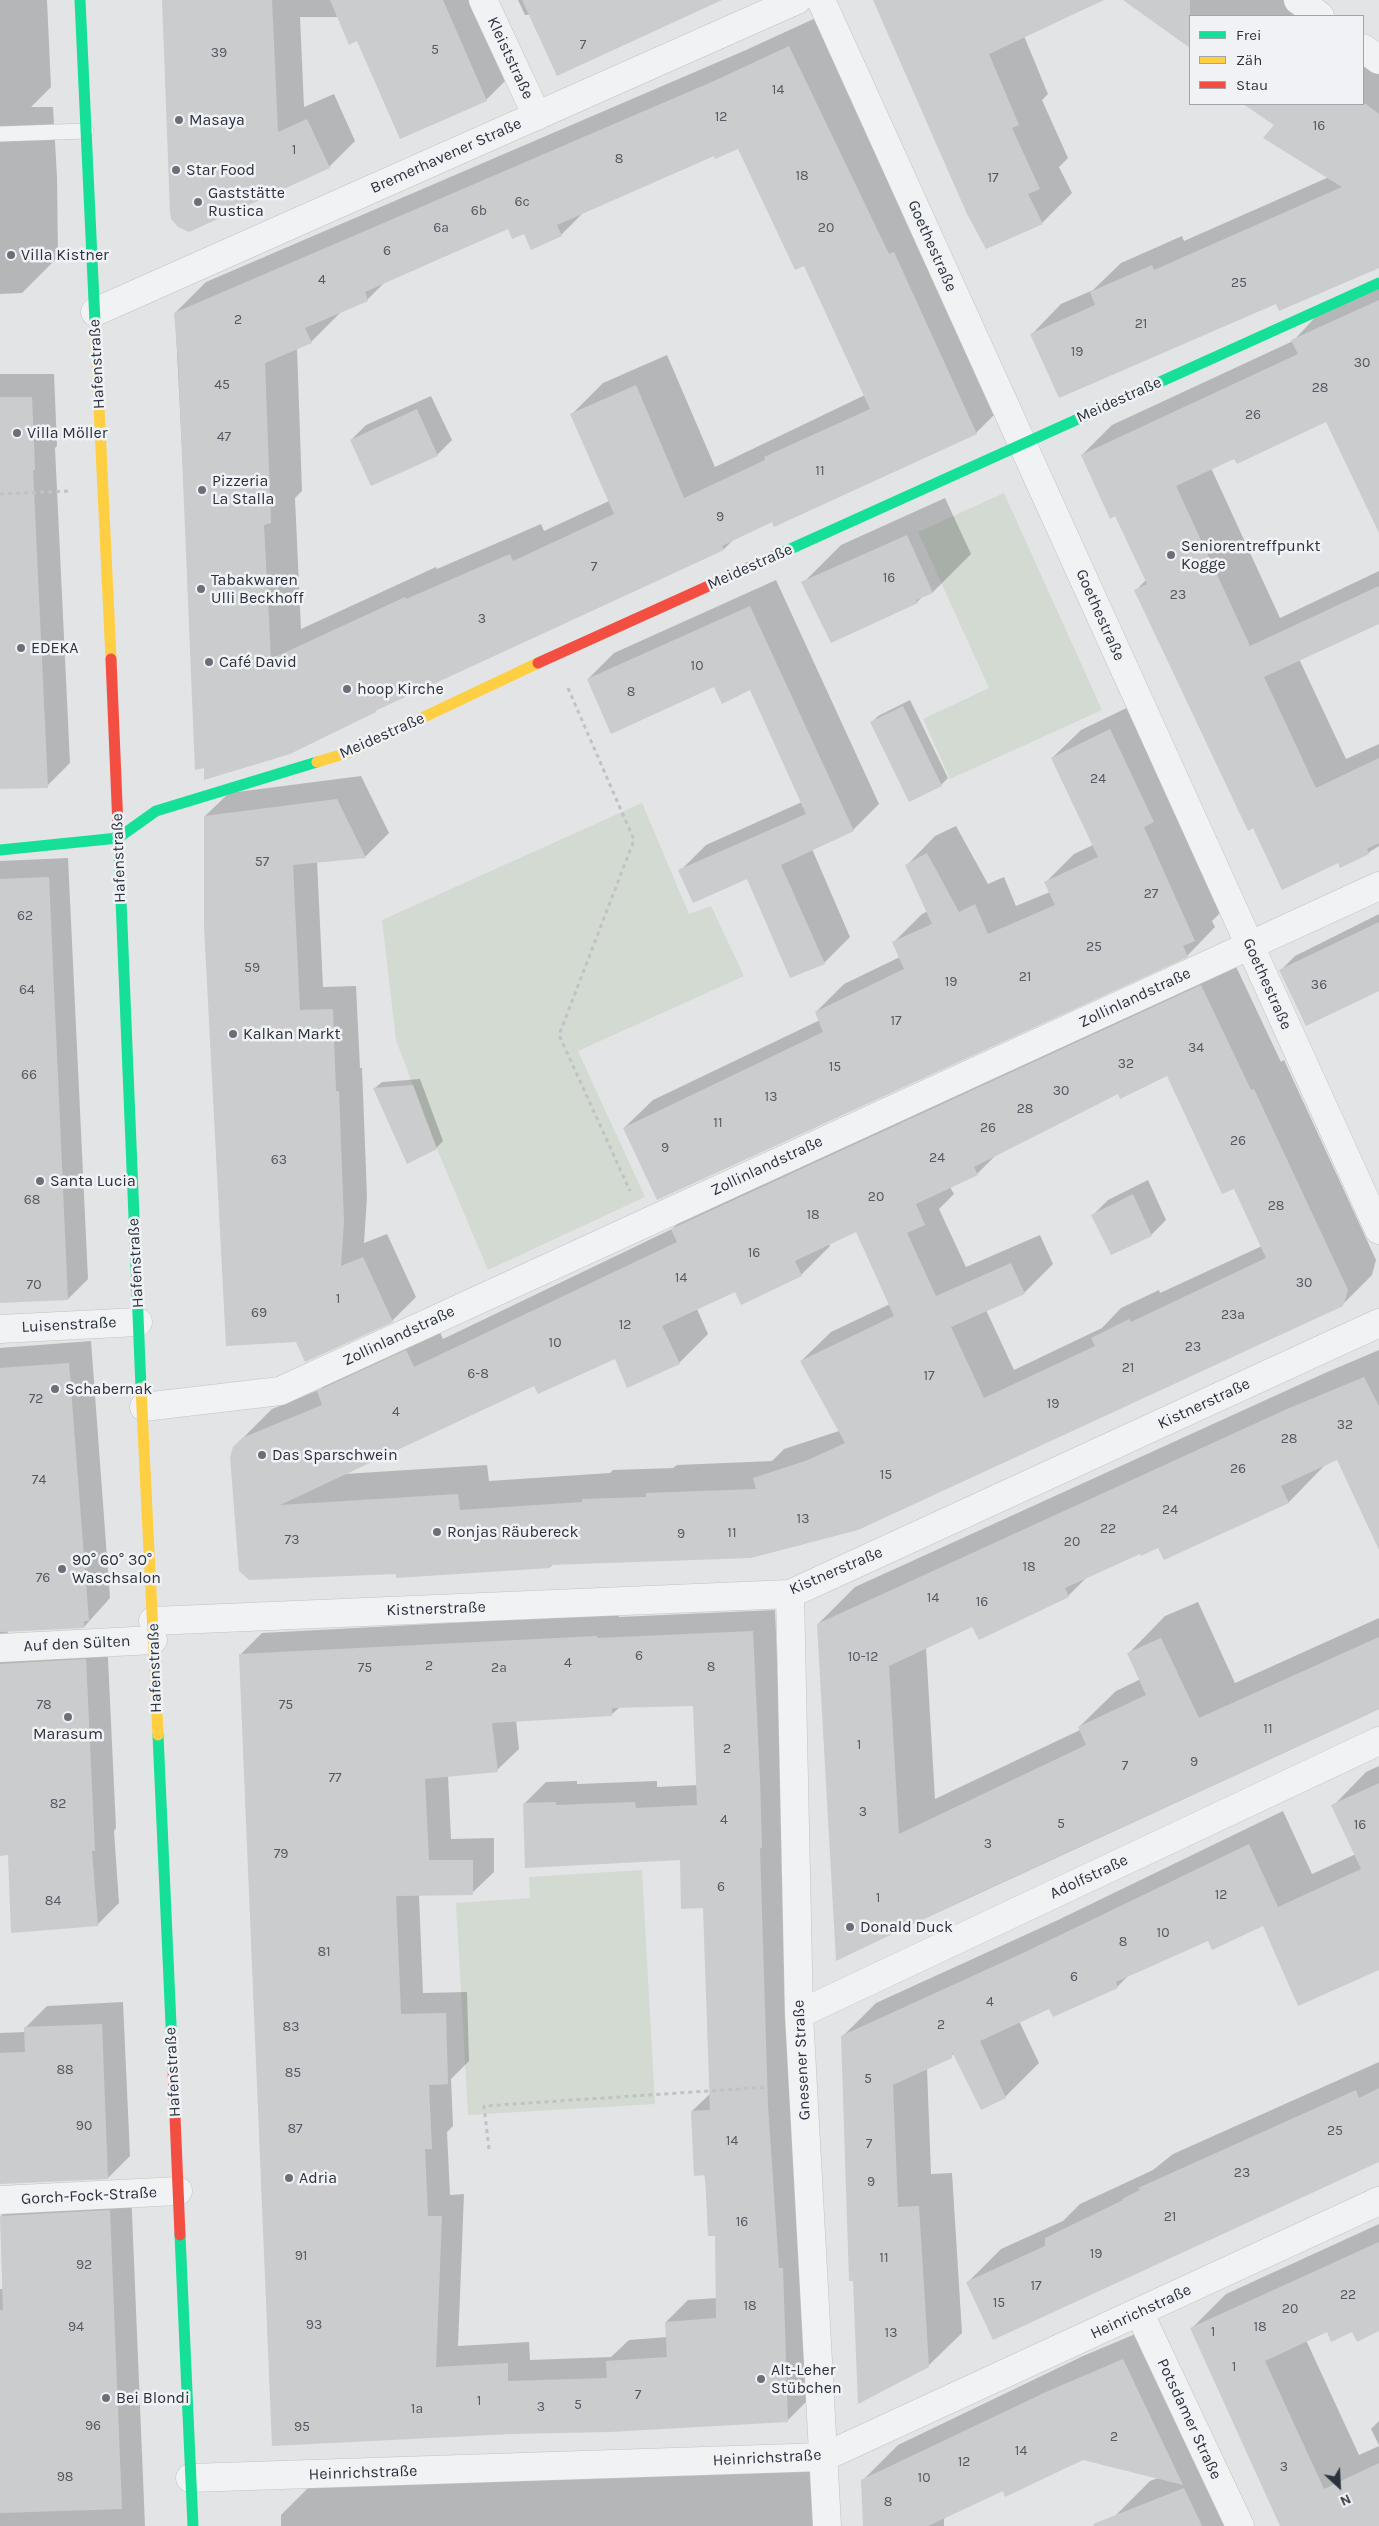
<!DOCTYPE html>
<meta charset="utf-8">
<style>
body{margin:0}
#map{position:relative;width:1379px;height:2526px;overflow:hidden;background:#e2e4e6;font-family:Karla,sans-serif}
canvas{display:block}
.legend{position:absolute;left:1189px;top:15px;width:175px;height:90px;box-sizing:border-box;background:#f0f2f5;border:1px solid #a1a5ab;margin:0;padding:6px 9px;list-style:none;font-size:15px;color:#2b323d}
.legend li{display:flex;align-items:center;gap:10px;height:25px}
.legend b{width:25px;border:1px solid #a1a5ab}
.north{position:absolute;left:1314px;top:2461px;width:50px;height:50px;-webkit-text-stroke:4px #f0f2f5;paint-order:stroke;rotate:155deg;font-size:14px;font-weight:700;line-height:20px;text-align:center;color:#2b323d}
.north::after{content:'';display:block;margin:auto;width:18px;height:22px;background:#2b323d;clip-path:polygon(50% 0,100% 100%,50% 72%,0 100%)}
</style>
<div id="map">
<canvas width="1379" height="2526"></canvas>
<ul class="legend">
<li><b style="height:6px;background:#16e098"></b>Frei</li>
<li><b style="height:6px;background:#ffcf43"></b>Zäh</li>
<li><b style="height:6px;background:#f24e42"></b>Stau</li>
</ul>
<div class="north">N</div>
</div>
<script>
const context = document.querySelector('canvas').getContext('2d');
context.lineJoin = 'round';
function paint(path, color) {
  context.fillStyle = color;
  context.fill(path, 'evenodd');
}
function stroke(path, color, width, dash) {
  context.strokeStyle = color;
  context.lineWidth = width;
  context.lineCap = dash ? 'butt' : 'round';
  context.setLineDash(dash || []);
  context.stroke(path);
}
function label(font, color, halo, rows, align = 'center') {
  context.font = font + ' Karla,sans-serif';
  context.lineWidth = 5;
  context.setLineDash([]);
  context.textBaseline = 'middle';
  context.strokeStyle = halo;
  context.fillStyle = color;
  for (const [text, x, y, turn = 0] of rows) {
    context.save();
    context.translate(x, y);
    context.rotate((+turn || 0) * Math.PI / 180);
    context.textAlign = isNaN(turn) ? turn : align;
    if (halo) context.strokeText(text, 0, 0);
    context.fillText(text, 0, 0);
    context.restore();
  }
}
const green = new Path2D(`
 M1004,493l98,217 -152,69 -27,-60 66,-31 -71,-156z
 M642,803l47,111 22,-8 33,70 -166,75 67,146 -157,73 -51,-121 -41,-109 -14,-120z
 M642,1870l13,234 -187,11 -12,-212 74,-5 -1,-21z`);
const shadow = new Path2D(`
 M0,0h47l4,87 -20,20h22l4,70 1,80 -36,36 -22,1z
 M164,0h317l32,73 -27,27 -86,38 -43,-98 -19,-23h-38l4,90 30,-13 21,47 -26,26 -140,63z
 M518,0h202l-195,15z
 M883,0h199l-58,36 24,58 -6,6 26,58 -9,9 13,26 -29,29 -56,25z
 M1136,0h160l22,16h-128v31l-48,-35z
 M820,16l187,386 -31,31 -204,87 -38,19 -10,10 -345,159 -4,3 -183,-67 -17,-331 31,-31 540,-232zM739,147l66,117 60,131 -150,72 -48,-112 -64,28 -31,31 37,87 -65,30 -3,-7 -104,45 -1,-2 -135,62 -6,-131 7,-7 -5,-143 14,-6 32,-32 24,-10 17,-17 125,-55 16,4 36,3 23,-23 130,-57z
 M1363,50l16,12v205l-103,36 -244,31 29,-30 32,-14 28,-27 61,-27 2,5 145,-64 -53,-53 -30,-20h117z
 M1379,285v245l-52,-109 -116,47 69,150 99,-47v52l-80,36 47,100 33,-15v102l-11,7 -29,9 -85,-35 -118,-237 10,-10 -30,-65 -34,-60 30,-30 181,-84 29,-31z
 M0,374h54l3,72 -2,2 15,315 -23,23 -47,2z
 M431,396l21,44 -15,15 -86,-15 15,-15z
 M945,498l26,56 -38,38 -10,4 -6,6 -114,-19 38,-38z
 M776,580l103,224 -26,26 -41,19 38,88 -26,26 -77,-86 -67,-6 26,-26 96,-43 -52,-113 -162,-10 26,-26z
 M910,700l38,78 -7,7 -70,-62 7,-7z
 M1139,702l83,209 -10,10 3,6 -28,29 -563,172 29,-28 167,-80 -4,-8 28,-28 56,-27 -7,-14 29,-29 6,-3 -21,-46 28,-29 21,-10 32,58 16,-7 12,29 34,-14 -4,-10 28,-28 19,-9 -41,-87 29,-28z
 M361,776l28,57 -23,23 -49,5 6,126 33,-1 4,82h2l5,129 -3,46 23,-9 29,63 -24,24 -86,40 -101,-545 24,-23z
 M68,858l20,421 -20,20 -68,3v-441z
 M1379,914v77l-99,-20 15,-15z
 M1231,956l50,106 3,-2 92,200 -4,15 -30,30 -789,259 -3,3 -300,11 -8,-139 30,-30 49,-20 27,-27 87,-40 8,17 229,-110 29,-29zM1168,1074l66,113 28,59 -102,47 -1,-3 -38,18 -19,20 -88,42 -28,-60 38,-17 29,-29 -13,-29 -74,32 -27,-58 15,-15 -4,-7 27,-13 22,-22 119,-60zM857,1230l33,74 -59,28 -30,29 38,70 -55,18 -12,12 -95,4 -4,3 -60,2 -3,3 -121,8 -2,-16 -143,9 191,-89 80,-27 64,5 29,-29 -11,-25 39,-19 65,-15 29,-29 -1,-3z
 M420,1079l23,62 -7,7 -61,-60 7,-6z
 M1148,1180l18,40 -15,15 -58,-20 15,-15z
 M91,1341l19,257 -26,29 -77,4 2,4 98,3 9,190 -2,3 5,72 -22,22 -88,-71h-9v-506z
 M1379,1350v198l-41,-90 -13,7 -36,37 -148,50 -53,24 -20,20 -95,29 -47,22 9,152 145,-69 -1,-3 37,-36 25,-12 -12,-26 36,-37 33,-14 37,81 144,-65v91l-542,250 -19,-335 37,-37 470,-214z
 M775,1610l34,789 -22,22 -514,23 -33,-789 22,-22 357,-19v3zM695,1704l2,81 -40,2v-6l-80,3v-3l-31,1 -22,22 157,55 24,48 6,186 -19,18 24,124 1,63 -29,2 -22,22 1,15 -38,3 -18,17 -81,3 -1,-18 -71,4 6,-152 -14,1 -3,-63 6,-6 -2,-47 18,-18 -2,-69 -44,1 -4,-98 53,-2 22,-21v-34l-43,1 -3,-64 49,-5 22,-21 -3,-29 95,-5 9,-8z
 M1379,1766v203l-115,-45 -56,15 -79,36 -12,12 -67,20 -31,14 20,42 -34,34 -51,-43 -27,14 4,106 21,-1 10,160 -34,33 -86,-329 34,-34 182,-83 225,-109 29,63 44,-20 -23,-48 33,-34z
 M123,2002l7,154 -22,22 -108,5v-150l25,-1v-4l22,-22z
 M1379,2062v99l-411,121 33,-33 62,-28 17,-17 73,-34 20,-16z
 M131,2189l14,337h-145v-237h4l-3,-73 21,-22z
 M1379,2224v94l-52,12 -21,10 53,115 20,-9v76l-9,4h-89l-89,-198 34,-34z
 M1159,2324l95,202h-135l-4,-10 35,-35 8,-3 -75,-19 -80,31 -56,26 -3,3v7h-80l-2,-45 36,-36 185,-89z
 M1379,2421v24l-8,-16z
 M821,2469l1,57h-541v-11l30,-30z`);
const building = new Path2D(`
 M162,0h110l6,132 29,-13 23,49 -141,64 -11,-5 -7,-8 -1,-7z
 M330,0h113l44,101 -87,38 -43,-98 -8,4z
 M522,0h200l-165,76z
 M873,0h231l-115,54 30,71 -7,3 28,61 -12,5 15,30 -57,25 -19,-35z
 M1123,0h67v48z
 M789,46l100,208 5,-2 83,182 -203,93 -2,-5 -50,24 2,4 -349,161 1,1 -86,42 -86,26v-12l-9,2 -17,-410 -4,-47 540,-232zM738,149l57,121 9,-4 66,143 -106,48 1,3 -81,38 -48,-113 -66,29 44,100 -101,47 -3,-7 -104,45 -1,-2 -134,62 -7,-134 7,-2 -6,-160 47,-20 -7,-15 63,-27 -3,-9 67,-30 76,-33 4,10 12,-5 7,16 31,-14 -5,-11 157,-69 1,3z
 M1243,104h123l13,10v154l-100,43 -3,-7 -217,94 -29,-64 65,-29 -5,-13 62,-27 2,5 188,-83 -79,-49 11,-13z
 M1379,300v233l-53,-111 -89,42 -3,-5 -58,27 74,160 129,-60v38l-115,53 52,111 63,-30v85l-12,6 2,5 -29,14 -2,-5 -56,27 -29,-62 -5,3 -114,-241 13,-6 -32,-68 -5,3 -29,-64 217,-101 -7,-14z
 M0,397h32l3,73h-2l15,318 -48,1z
 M417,409l21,47 -67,30 -21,-46z
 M907,535l26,58 -17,7 2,3 -87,40 -30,-61z
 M750,606l104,225 -73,34 44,99 -35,14 -43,-99 -54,24 -15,-33 128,-56 -56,-124 -28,14 -8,-17 -103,47 -24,-55z
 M903,706l39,80 -33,16 -39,-80z
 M1110,729l44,93 -10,5 51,114 -12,5 5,11 -531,243 -34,-72 200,-96 -8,-20 89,-43 -12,-27 40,-18 -27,-59 22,-12 32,59 16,-8 13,30 67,-29 -11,-23 54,-25 -47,-99z
 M337,799l29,59 -73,7 7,145 33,-1 3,82h3l5,130 -3,45 22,-9 30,65 -88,40 -9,-20 -70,4 -22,-420v-110z
 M49,877l19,423 -68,3v-424z
 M1379,922v69l-73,35 -27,-56z
 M1201,985l50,105 3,-1 94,201 -5,16 -485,224 -107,28 -201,7v3l-154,10v-4l-147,6 -10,-9 -9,-114 3,-10 9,-9 80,-33 -5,-14 89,-41 8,17 263,-125 -6,-13zM1167,1076l55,118 12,-5 32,69 -135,64 -2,-3 -38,19 4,8 -111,52 -33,-71 74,-33 -14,-31 -75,33 -29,-63 18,-8 -9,-21 62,-29 -4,-8 144,-73 2,5zM856,1232l38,84 -94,45 45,82 -37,17 -55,18 3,11 -110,4v4l-64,2v3l-122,8 -2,-16 -178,11 254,-119 4,8 77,-35 12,29 53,-24 -18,-38 73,-34 6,13 61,-29 -7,-15z
 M413,1085l24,64 -30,15 -34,-76z
 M1133,1194l19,42 -41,19 -20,-40z
 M69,1363l20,258h-5v7l-84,4v-264z
 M1364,1377l15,29v144l-42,-90 -56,26 8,17 -125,57 -6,-12 -17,8 -1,-2 -75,34 4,9 -90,43 -7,-13 -83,39 10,168 187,-89 -8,-18 68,-32 -19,-42 34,-15 38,80 180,-81v72l-411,189 -132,63 -19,-337 470,-215z
 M753,1631l7,149 2,68h-2l8,258 11,162h4l5,154 -178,10 -99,2 -239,12 -33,-792 358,-18v2zM693,1706l4,99 -61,3 -1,-6 -79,3v-3l-33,1 2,65 155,-8 1,49 22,-1 7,202 -19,1 3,65 11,-1 3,61h7l1,82 -51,4 2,35 -61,4 1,17 -99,3v-18l-72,4 6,-151h-14l-3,-67h7l-3,-64 19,-1 -2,-71 -45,1 -5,-118 77,-1v-35h-44l-4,-81 73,-7 -6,-49 120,-7v-8z
 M86,1659l9,192h-3l6,75 -87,7 -3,-78 -8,1v-192z
 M1379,1783v187l-81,36 -35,-80 -51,24 -4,-9 -92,41 2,6 -65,29 -4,-8 -69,32 26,57 -25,12 -29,-58v6l-59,27 5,122 21,-1 10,161 -71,37 -5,-123h-4l-8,-245 182,-83 226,-109 29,63 83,-38 -30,-64z
 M102,2024l6,155 -108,5v-131l25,-1 -1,-25z
 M1379,2088v74l-386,178 -27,-58 79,-36v-8l78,-38 -1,-1 18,-9 -2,-2 218,-98 3,8z
 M110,2210l12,299 -122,4v-203h3l-3,-94z
 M1379,2242v89l-22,11 -5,-10 -21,10 -4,-10 -62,29 59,128 55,-26v63h-99l-90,-198z
 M1123,2359l60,126 -100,-25 -78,37 -2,-6 -75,35h-65l-2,-46 185,-88z
 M1184,2488l18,38h-108l-1,-2z`);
const path = new Path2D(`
 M0,494l69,-3
 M568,688l66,152 -75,195 71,156
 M489,2149l-5,-43 284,-19`);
const lane = new Path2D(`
 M0,134l86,-3`);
const street = new Path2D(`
 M483,0l54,116
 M821,0l558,1230
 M1298,0l22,16
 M1363,48l16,12
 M95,312l702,-312
 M0,1329l138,-7
 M144,1407l136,-16 1099,-505
 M790,1594l9,420 28,512
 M153,1621l637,-27 589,-271
 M0,1648l153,-8
 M799,2014l580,-273
 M0,2200l178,-9
 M1139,2312l101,214
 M190,2478l634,-21 555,-256`);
const fast = new Path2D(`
 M80,0l15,323
 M777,555l602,-272
 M118,827l23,561
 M0,850l118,-12 38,-27 161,-49
 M158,1735l15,334
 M180,2235l13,291`);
const slow = new Path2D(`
 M95,323l16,336
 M317,762l33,-10 188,-89
 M141,1388l17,347`);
const jam = new Path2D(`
 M111,659l7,168
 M538,663l239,-108
 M173,2069l7,166`);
const markers = [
 [179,120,5,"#6b7078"],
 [176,170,5,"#6b7078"],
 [198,202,5,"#6b7078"],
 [11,255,5,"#6b7078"],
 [17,433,5,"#6b7078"],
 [202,490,5,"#6b7078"],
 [1171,555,5,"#6b7078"],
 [201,589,5,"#6b7078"],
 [21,648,5,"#6b7078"],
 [209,662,5,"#6b7078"],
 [347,689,5,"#6b7078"],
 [233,1034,5,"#6b7078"],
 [40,1181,5,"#6b7078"],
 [55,1389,5,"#6b7078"],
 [262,1455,5,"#6b7078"],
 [437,1532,5,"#6b7078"],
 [62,1569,5,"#6b7078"],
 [68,1717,5,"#6b7078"],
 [850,1927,5,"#6b7078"],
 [289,2178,5,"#6b7078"],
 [761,2379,5,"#6b7078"],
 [106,2398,5,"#6b7078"]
];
const numberNames = [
 ["7",583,45],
 ["5",435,50],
 ["39",219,53],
 ["14",778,90],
 ["12",721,117],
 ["16",1319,126],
 ["1",294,150],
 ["8",619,159],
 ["18",802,176],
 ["17",993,178],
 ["6c",522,202],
 ["6b",479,211],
 ["6a",441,228],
 ["20",826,228],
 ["6",387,251],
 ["4",322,280],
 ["25",1239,283],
 ["2",238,320],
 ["21",1141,324],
 ["19",1077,352],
 ["30",1362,363],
 ["45",222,385],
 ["28",1320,388],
 ["26",1253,415],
 ["47",224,437],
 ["11",820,471],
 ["9",720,517],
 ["7",594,567],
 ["16",889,578],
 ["23",1178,595],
 ["3",482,619],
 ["10",697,666],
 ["8",631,692],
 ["24",1098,779],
 ["57",262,862],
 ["27",1151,894],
 ["62",25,916],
 ["25",1094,947],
 ["59",252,968],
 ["21",1025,977],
 ["19",951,982],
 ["36",1319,985],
 ["64",27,990],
 ["17",896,1021],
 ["34",1196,1048],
 ["32",1126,1064],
 ["15",835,1067],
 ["66",29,1075],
 ["30",1061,1091],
 ["13",771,1097],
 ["28",1025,1109],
 ["11",718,1123],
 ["26",988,1128],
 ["26",1238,1141],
 ["9",665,1148],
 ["24",937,1158],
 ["63",279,1160],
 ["20",876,1197],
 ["68",32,1200],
 ["28",1276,1206],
 ["18",813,1215],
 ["16",754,1253],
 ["14",681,1278],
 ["30",1304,1283],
 ["70",34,1285],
 ["1",338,1299],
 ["69",259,1313],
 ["23a",1233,1315],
 ["12",625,1325],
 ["10",555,1343],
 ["23",1193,1347],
 ["21",1128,1368],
 ["6-8",478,1374],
 ["17",929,1376],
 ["72",36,1399],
 ["19",1053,1404],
 ["4",396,1412],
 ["32",1345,1425],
 ["28",1289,1439],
 ["26",1238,1469],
 ["15",886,1475],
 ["74",39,1480],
 ["24",1170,1510],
 ["13",803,1519],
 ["22",1108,1529],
 ["11",732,1533],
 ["9",681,1534],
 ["73",292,1540],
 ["20",1072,1542],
 ["18",1029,1567],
 ["76",43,1578],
 ["14",933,1598],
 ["16",982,1602],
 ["6",639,1656],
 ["10-12",863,1657],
 ["4",568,1663],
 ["2",429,1666],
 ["8",711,1667],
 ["75",365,1668],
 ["2a",499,1668],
 ["78",44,1705],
 ["75",286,1705],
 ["11",1268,1729],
 ["1",859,1745],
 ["2",727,1749],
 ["9",1194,1762],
 ["7",1125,1766],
 ["77",335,1778],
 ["82",58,1804],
 ["3",863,1812],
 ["4",724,1820],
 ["5",1061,1824],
 ["16",1360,1825],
 ["3",988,1844],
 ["79",281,1854],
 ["6",721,1887],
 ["12",1221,1895],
 ["1",878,1898],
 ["84",53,1901],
 ["10",1163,1933],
 ["8",1123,1942],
 ["81",324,1952],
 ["6",1074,1977],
 ["4",990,2002],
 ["2",941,2025],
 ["83",291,2027],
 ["88",65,2070],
 ["85",293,2073],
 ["5",868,2079],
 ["90",84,2126],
 ["87",295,2129],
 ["25",1335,2131],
 ["14",732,2141],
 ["7",869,2144],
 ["23",1242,2173],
 ["9",871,2182],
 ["21",1170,2217],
 ["16",742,2222],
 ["19",1096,2254],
 ["91",301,2256],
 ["11",884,2258],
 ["92",84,2265],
 ["17",1036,2286],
 ["22",1348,2295],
 ["15",999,2303],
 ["18",750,2306],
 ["20",1290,2309],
 ["93",314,2325],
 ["94",76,2327],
 ["18",1260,2327],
 ["1",1213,2332],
 ["13",891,2333],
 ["1",1234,2367],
 ["7",638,2395],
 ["1",479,2401],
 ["5",578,2405],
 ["3",541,2407],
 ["1a",417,2409],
 ["96",93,2426],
 ["95",302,2427],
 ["2",1114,2437],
 ["14",1021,2451],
 ["12",964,2462],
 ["3",1284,2467],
 ["98",65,2477],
 ["10",924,2478],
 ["8",888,2502]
];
const streetNames = [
 ["Kleiststraße",510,58,65],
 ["Bremerhavener Straße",446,156,-24],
 ["Goethestraße",932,246,66],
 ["Hafenstraße",97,364,-93],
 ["Meidestraße",1119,400,-24],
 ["Meidestraße",750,567,-24],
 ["Goethestraße",1100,615,66],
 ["Meidestraße",382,736,-24],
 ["Hafenstraße",119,858,-92],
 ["Goethestraße",1267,984,66],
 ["Zollinlandstraße",1135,998,-25],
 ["Zollinlandstraße",767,1166,-25],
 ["Hafenstraße",136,1263,-93],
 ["Luisenstraße",69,1325,-3],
 ["Zollinlandstraße",399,1336,-25],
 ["Kistnerstraße",1204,1404,-25],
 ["Kistnerstraße",836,1571,-23],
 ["Kistnerstraße",436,1609,-2],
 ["Auf den Sülten",77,1644,-3],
 ["Hafenstraße",155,1668,-92],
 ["Adolfstraße",1089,1877,-25],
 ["Gnesener Straße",802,2060,-93],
 ["Hafenstraße",173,2072,-93],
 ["Gorch-Fock-Straße",89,2196,-3],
 ["Heinrichstraße",1141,2312,-25],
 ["Potsdamer Straße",1189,2419,65],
 ["Heinrichstraße",767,2458,-3],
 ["Heinrichstraße",363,2473,-2]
];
const poiNames = [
 ["Masaya",189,120],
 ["Star Food",186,170],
 ["Gaststätte",208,193],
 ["Rustica",208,211],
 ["Villa Kistner",21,255],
 ["Villa Möller",27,433],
 ["Pizzeria",212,481],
 ["La Stalla",212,499],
 ["Seniorentreffpunkt",1181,546],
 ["Kogge",1181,564],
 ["Tabakwaren",211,580],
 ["Ulli Beckhoff",211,598],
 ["EDEKA",31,648],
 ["Café David",219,662],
 ["hoop Kirche",357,689],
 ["Kalkan Markt",243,1034],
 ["Santa Lucia",50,1181],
 ["Schabernak",65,1389],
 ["Das Sparschwein",272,1455],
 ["Ronjas Räubereck",447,1532],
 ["90° 60° 30°",72,1560],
 ["Waschsalon",72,1578],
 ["Marasum",68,1734,"center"],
 ["Donald Duck",860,1927],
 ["Adria",299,2178],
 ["Alt-Leher",771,2370],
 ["Stübchen",771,2388],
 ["Bei Blondi",116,2398]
];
paint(green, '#d3dad2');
paint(shadow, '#0003');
paint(building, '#caccce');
stroke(lane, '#c0c2c4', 16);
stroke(street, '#c0c2c4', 29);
stroke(path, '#c0c2c5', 3, [4, 4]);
stroke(lane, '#f1f2f3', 15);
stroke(street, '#f1f2f3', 28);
stroke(fast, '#16e098', 11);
stroke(slow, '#ffcf43', 11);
stroke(jam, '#f24e42', 11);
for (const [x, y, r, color] of markers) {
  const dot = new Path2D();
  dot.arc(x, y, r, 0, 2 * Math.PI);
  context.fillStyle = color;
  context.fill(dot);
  stroke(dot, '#f0f2f5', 2);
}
label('14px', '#545962', null, numberNames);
label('16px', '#2b323d', '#f0f2f5', streetNames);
label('16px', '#2b323d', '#f0f2f5', poiNames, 'left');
</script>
